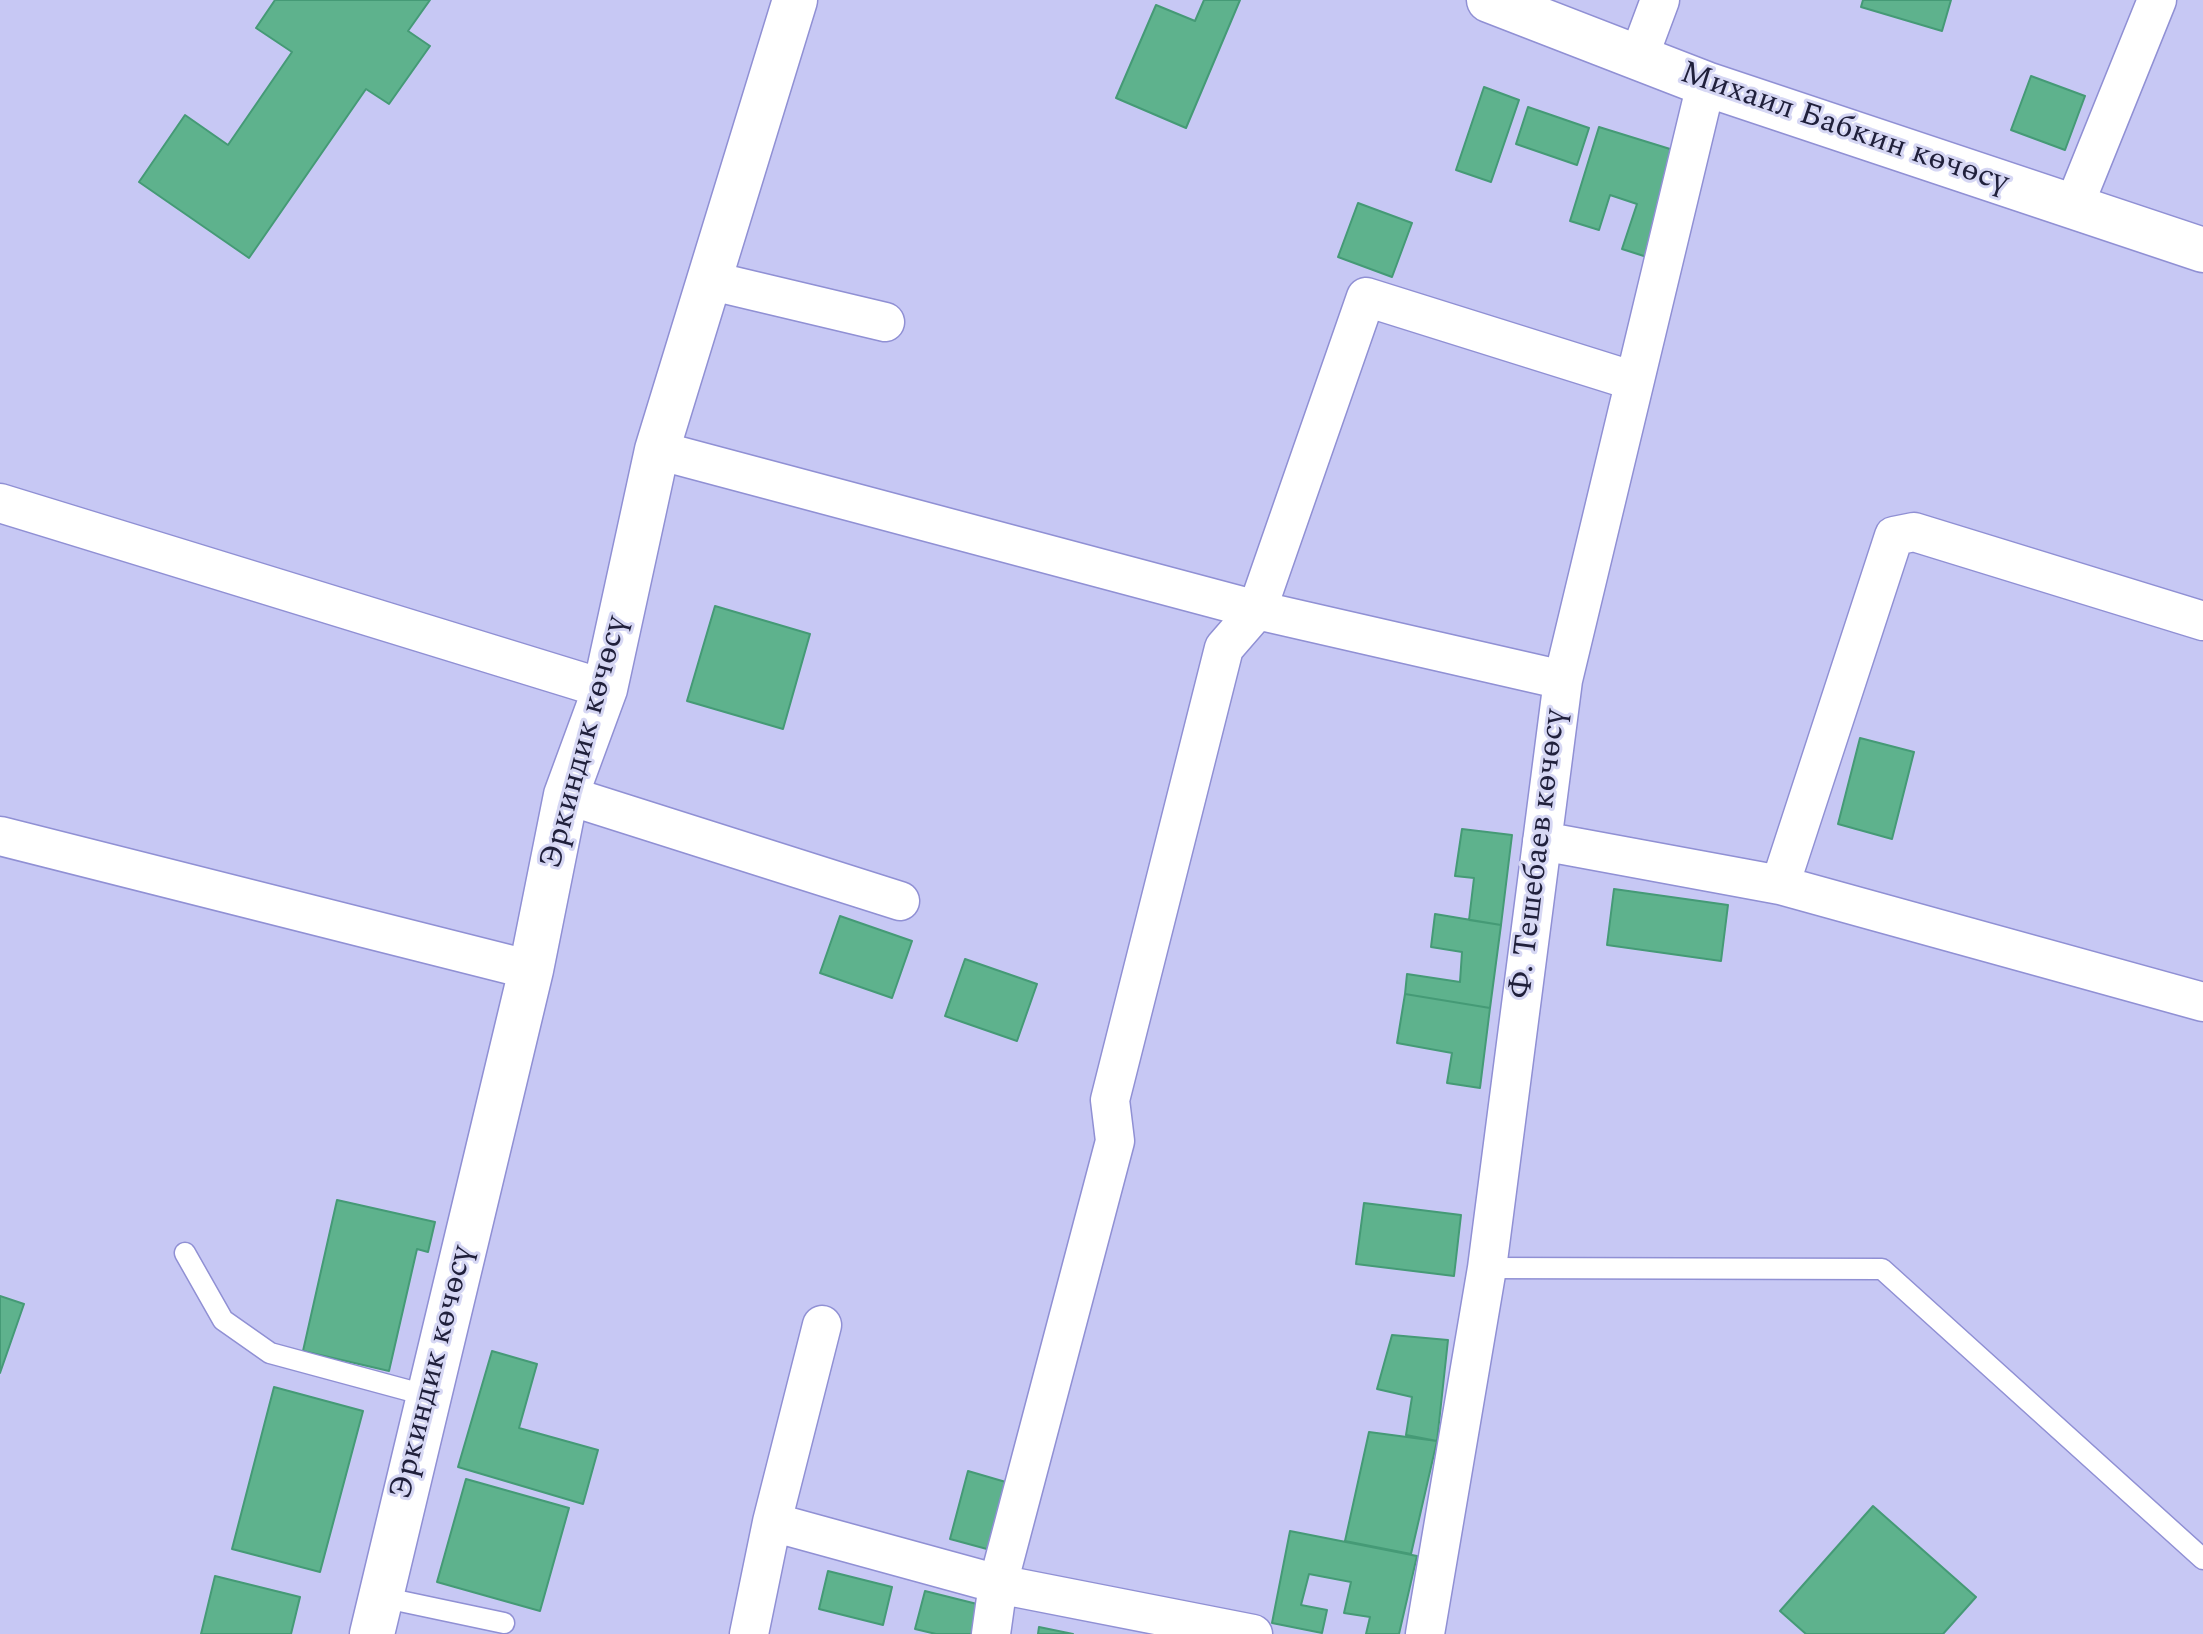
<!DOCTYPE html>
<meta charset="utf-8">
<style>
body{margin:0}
canvas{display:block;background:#c7c8f4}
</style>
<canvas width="2203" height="1634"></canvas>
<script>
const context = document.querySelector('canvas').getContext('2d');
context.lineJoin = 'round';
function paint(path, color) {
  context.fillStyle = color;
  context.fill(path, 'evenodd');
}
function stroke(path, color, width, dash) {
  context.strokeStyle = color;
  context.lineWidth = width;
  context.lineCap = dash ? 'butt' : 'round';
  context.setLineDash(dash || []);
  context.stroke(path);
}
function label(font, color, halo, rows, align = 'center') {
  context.font = font + ' Spectral,serif';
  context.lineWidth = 6;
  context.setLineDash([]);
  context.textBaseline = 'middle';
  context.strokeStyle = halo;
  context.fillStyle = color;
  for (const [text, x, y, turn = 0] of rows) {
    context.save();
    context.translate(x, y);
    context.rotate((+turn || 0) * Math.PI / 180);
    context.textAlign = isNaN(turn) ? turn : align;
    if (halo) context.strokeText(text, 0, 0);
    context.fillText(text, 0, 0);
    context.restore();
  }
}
const building = new Path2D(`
 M275,0h155l-22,31 22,15 -41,58 -23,-15 -117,169 -110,-76 46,-67 43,30 64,-93 -36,-24z
 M1204,0h36l-54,128 -70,-30 40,-93 39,16z
 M1863,0h88l-9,31 -81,-24z
 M2031,76l54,20 -20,54 -54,-20z
 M1484,87l35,13 -28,82 -35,-12z
 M1528,107l61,21 -12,37 -61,-21z
 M1599,127l84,26 -33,105 -28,-9 15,-45 -27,-9 -11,35 -29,-9z
 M1358,203l54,20 -20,54 -54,-20z
 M715,606l95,28 -27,95 -96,-28z
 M1860,738l54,14 -22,87 -54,-15z
 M1462,829l50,6 -11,90 -32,-5 5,-42 -19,-2z
 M1614,889l114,16 -7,56 -114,-16z
 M1435,914l66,11 -11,83 -85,-14 2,-20 53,8 2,-30 -31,-5z
 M840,916l72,25 -20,57 -72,-25z
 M965,959l72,25 -20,57 -72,-25z
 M1405,994l85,14 -10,80 -33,-5 5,-30 -55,-10z
 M337,1200l98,22 -7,30 -11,-3 -28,122 -86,-20z
 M1364,1203l97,12 -7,61 -98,-12z
 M0,1296l24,8 -24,69z
 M1392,1335l56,5 -11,101 -31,-6 6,-38 -35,-8z
 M492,1351l45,13 -18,64 79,22 -15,54 -125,-37z
 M274,1387l89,24 -43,161 -88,-23z
 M1369,1432l68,9 -26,113 -66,-13z
 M968,1471l48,14 -18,67 -48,-13z
 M466,1479l103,29 -29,103 -103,-29z
 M1873,1506l103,91 -33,37h-137l-26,-23z
 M1290,1531l127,25 -18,78h-33l4,-17 -26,-4 7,-31 -42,-8 -8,31 26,5 -5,23 -50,-10z
 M828,1571l64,16 -9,38 -64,-16z
 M215,1576l85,21 -9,37h-90z
 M925,1591l64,16 -7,27h-46l-21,-5z
 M1039,1627l34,7h-35z`);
const service = new Path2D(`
 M185,1253l38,67 47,33 159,43
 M1487,1268l395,1 321,290
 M381,1597l123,26`);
const minor = new Path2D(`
 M1638,59l22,-59
 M2073,208l84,-208
 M708,280l177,42
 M657,450l600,160 306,70
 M0,503l605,186
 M566,795l334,106
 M0,836l531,134
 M1542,841l238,44 423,117
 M1780,885l114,-349 20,-4 289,89
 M772,1522l226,62 255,50
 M749,1634l23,-112 50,-197
 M991,1634l7,-50 117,-443 -5,-41 114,-452 33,-38 109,-313 268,84
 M1425,1634l62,-366 76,-588 143,-596`);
const secondary = new Path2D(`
 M1489,0l217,84 497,166
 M372,1634l159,-664 35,-175 39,-106 52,-239 138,-450`);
const streetNames = [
 ["Михаил Бабкин көчөсү",1844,130,19],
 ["Эркиндик көчөсү",586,743,-75],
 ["Ф. Тешебаев көчөсү",1540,854,-83],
 ["Эркиндик көчөсү",434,1373,-76]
];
paint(building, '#5eb28d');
stroke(building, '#459a76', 2);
stroke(service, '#9090d4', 23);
stroke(minor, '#9090d4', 41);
stroke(secondary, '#9090d4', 47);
stroke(service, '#fff', 20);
stroke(minor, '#fff', 38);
stroke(secondary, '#fff', 44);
label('32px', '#20203b', '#d6d7f4', streetNames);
</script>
